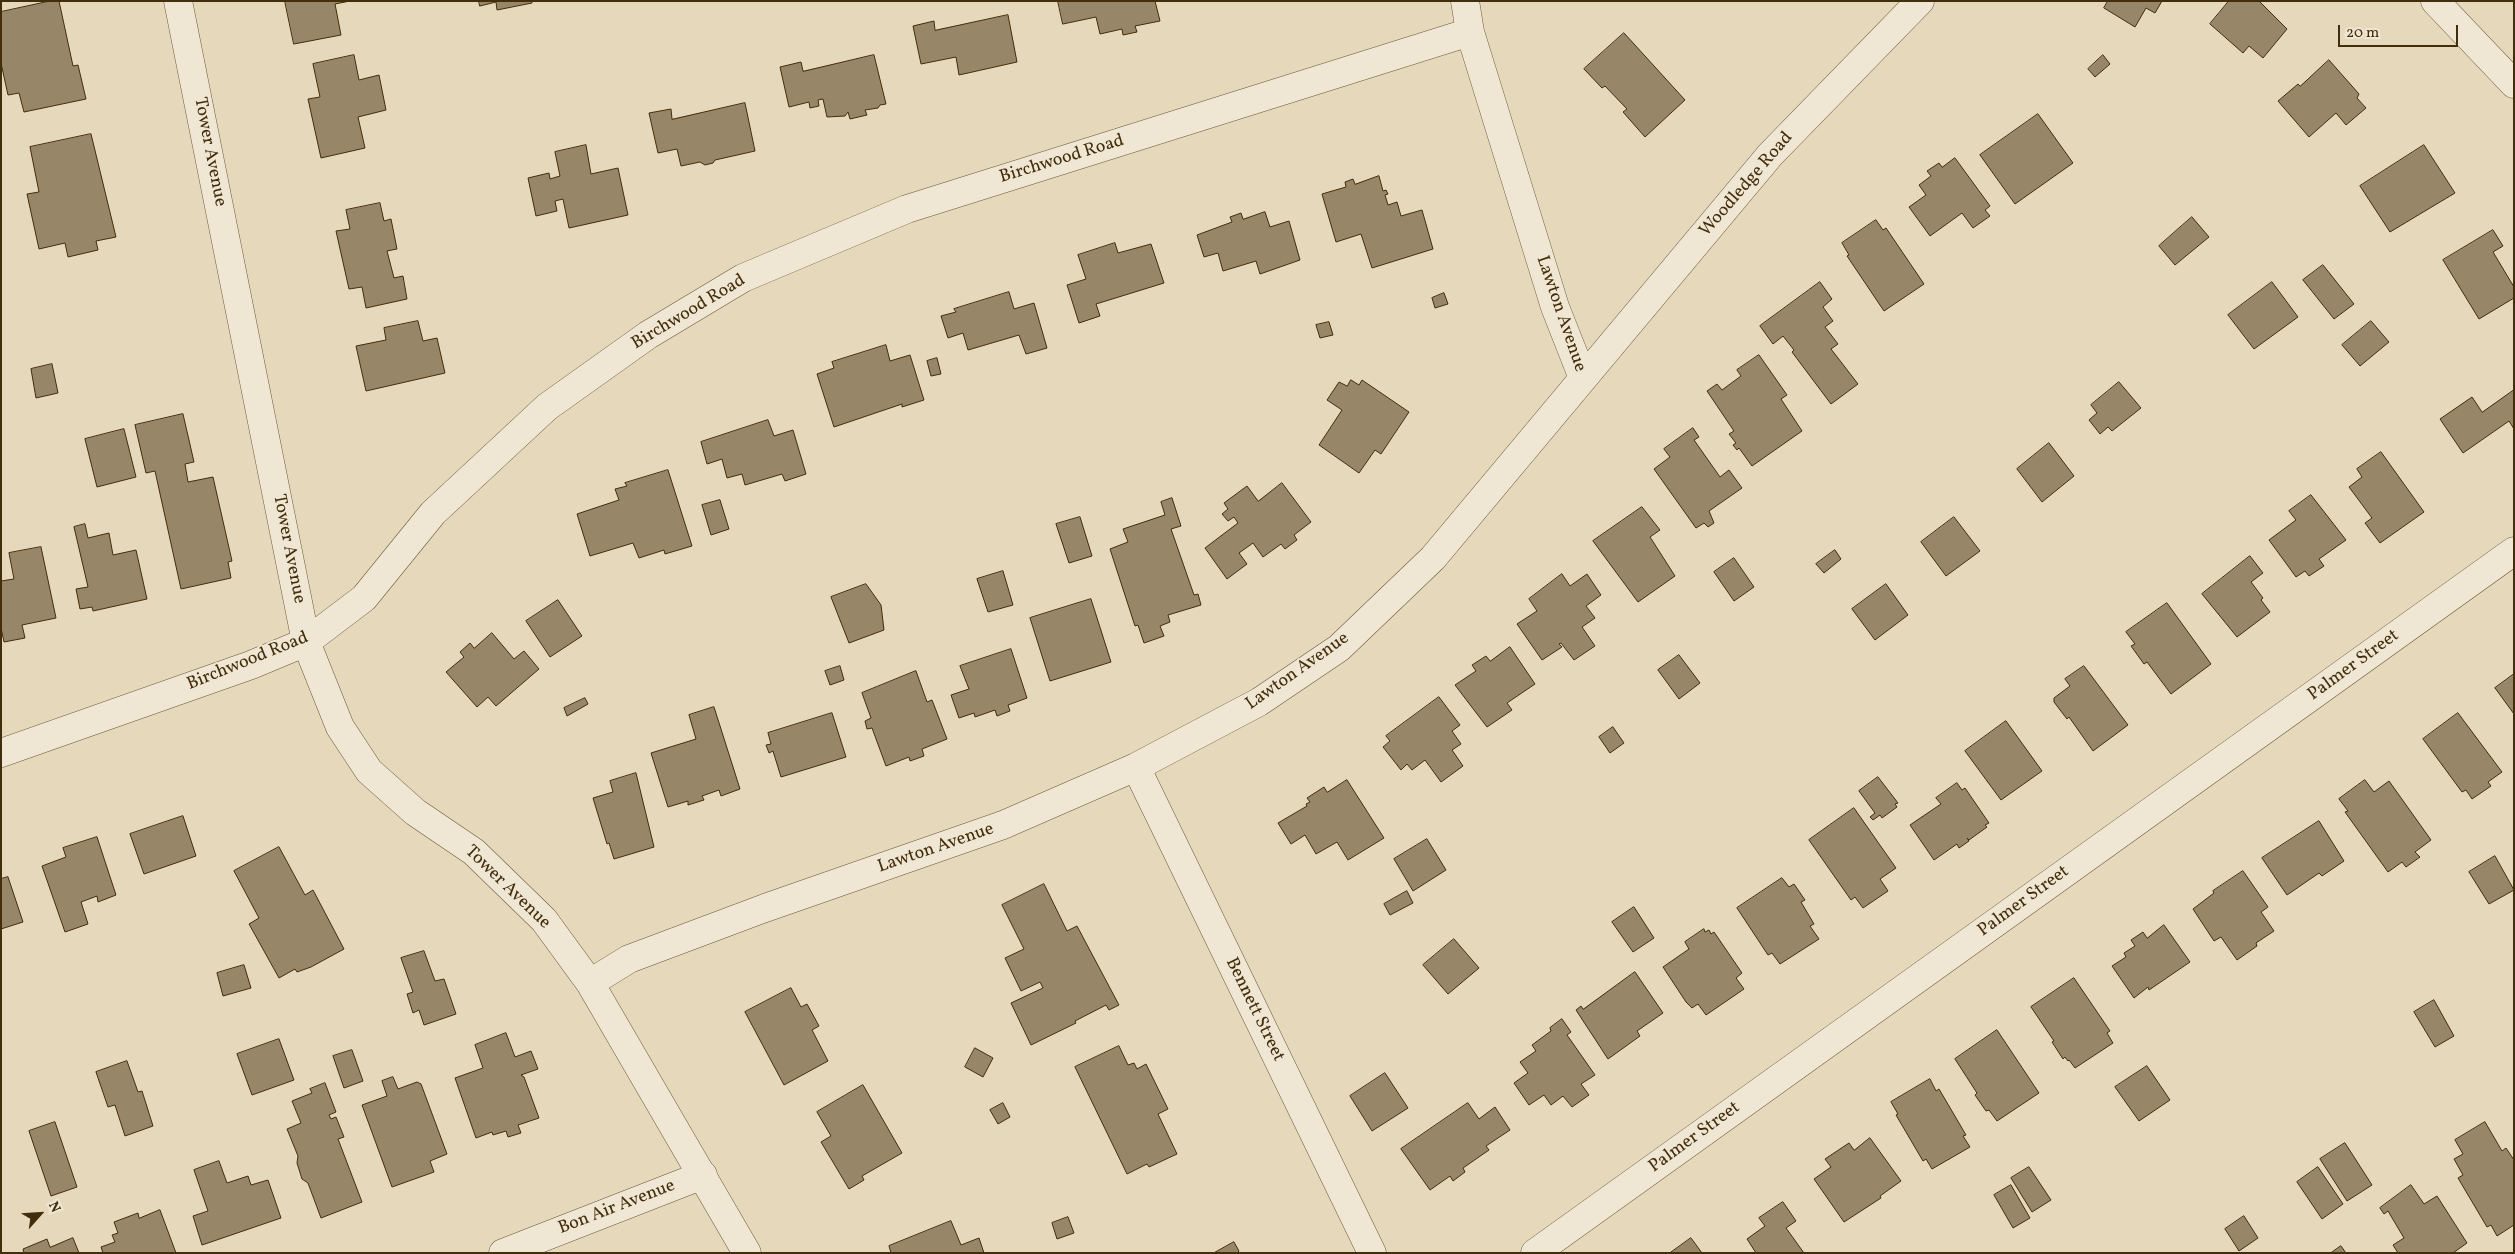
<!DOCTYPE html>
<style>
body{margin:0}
#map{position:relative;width:2515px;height:1254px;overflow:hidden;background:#e6d8bb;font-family:Vollkorn,serif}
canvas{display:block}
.frame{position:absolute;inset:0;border:2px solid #422d0c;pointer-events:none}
.north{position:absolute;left:15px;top:1189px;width:50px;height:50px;-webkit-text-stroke:4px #efe6d3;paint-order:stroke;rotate:64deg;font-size:14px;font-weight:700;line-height:20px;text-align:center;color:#422d0c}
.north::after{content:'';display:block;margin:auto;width:18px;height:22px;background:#422d0c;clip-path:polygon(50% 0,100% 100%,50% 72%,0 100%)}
.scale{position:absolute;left:2338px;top:25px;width:120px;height:22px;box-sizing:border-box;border:2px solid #422d0c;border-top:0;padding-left:6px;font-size:15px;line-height:18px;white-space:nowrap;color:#422d0c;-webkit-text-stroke:4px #efe6d3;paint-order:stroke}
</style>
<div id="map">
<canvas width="2515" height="1254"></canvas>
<div class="frame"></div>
<div class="north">N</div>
<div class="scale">20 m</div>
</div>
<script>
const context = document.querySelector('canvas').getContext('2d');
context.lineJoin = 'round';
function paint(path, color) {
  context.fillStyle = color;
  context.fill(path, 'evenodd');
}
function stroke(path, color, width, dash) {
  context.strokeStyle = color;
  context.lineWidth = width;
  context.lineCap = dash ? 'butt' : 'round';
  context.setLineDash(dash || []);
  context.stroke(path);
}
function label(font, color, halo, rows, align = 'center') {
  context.font = font + ' Vollkorn,serif';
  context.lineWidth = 4;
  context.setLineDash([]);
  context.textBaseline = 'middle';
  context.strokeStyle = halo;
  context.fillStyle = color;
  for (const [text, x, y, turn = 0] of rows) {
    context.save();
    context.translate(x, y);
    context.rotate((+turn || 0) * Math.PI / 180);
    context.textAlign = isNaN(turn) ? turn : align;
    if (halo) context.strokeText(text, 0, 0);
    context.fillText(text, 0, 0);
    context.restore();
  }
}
const building = new Path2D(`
 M50,1h9l14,65 5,-1 8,34 -62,13 -5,-19 -11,2 -7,-32v-51z
 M285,1h65l-15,3 6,31 -47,9z
 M479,1h53v2l-35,7 -1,-8 -16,4z
 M1058,1h97l5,20 -25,5 2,6 -14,3 -1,-6 -22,5 -4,-17 -33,7z
 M2108,1h54l-7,12 -9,-5 -11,19 -31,-19z
 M2229,1h30l28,28 -24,29 -14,-12 -6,7 -33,-29z
 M1008,15l9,47 -58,13 -3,-18 -35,7 -8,-38 21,-5 1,9z
 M1624,33l61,67 -40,37 -22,-25 4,-3 -22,-23 -3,2 -18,-19z
 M354,55l5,25 20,-5 7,35 -28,7 7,31 -44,10 -13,-59 12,-2 -7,-33z
 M874,55l12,49 -6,1 -2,3 -13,2 2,5 -17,4 -2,-7 -3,4 -18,1 -4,-18 -5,1 1,6 -9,2 -1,-6 -20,5 -9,-40 21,-5 2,9z
 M2103,55l7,9 -15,13 -7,-8z
 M2329,60l30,34 -2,4 9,10 -20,17 -10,-12 -27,24 -31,-36 20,-17 2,2z
 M745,103l10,48 -40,9 -2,3 -8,2 -5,-3 -19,4 -4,-17 -19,4 -9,-40 22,-4 1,10z
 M2038,114l35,49 -58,41 -35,-49z
 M91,134l25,103 -20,4 2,9 -30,7 -3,-14 -26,6 -12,-55 12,-2 -9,-45z
 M586,145l5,29 27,-6 10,47 -59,13 -6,-29 -8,2 2,10 -21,5 -8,-38 21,-5 1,6 10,-3 -5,-24z
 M2424,145l31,48 -65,39 -30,-46z
 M1955,158l35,48 -5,4 5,6 -17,12 -11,-15 -32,23 -21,-29 17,-12 -7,-10 12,-9 -4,-5 12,-8 3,4z
 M1379,176l4,15 3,-1 2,4 -3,1 3,10 9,-3 4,14 21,-6 11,39 -61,19 -11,-34 -25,8 -14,-48 24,-7 -1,-5 8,-3 2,5z
 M380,203l4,18 7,-2 6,30 -10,2 7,27 9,-2 4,23 -41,9 -4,-21 -13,2 -13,-58 14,-2 -4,-19z
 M1265,212l5,15 19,-6 11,39 -40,14 -4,-13 -33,10 -5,-18 -14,4 -7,-22 35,-13 -2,-5 11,-4 2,6z
 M2192,217l17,20 -34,28 -16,-19z
 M1876,220l7,10 3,-2 38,56 -40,27 -37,-55 2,-1 -7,-12z
 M2493,230l10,16 -10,6 21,35v11l-35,21 -36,-59z
 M1115,243l3,10 33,-9 13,39 -68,21 4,12 -21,7 -12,-38 19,-6 -8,-24z
 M2323,265l31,39 -20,15 -31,-39z
 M1820,282l12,17 -9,8 10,14 -8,6 13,17 -7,5 27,35 -27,20 -39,-52 2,-2 -11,-14 -10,8 -13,-18z
 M2272,282l26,35 -44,32 -26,-34z
 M1009,292l5,17 20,-6 13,45 -21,6 -7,-19 -51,15 -5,-17 -15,5 -7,-22 15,-4 -2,-3z
 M1444,293l4,11 -13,4 -3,-10z
 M418,321l5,20 14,-3 8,35 -79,18 -10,-45 30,-6 -2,-12z
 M2371,321l18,21 -29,24 -18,-21z
 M1329,322l4,13 -13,3 -4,-13z
 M886,345l4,16 20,-6 14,45 -22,7v-3l-68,23 -17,-53 17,-6 -2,-6z
 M1759,355l28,40 -6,4 21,32 -50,35 -13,-18 -2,2 -4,-5 3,-2 -7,-9 5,-3 -27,-40 10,-7 5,6 19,-14 -4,-6z
 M937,358l4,16 -10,2 -4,-15z
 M52,364l6,29 -22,5 -5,-29z
 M1351,380l8,5 3,-5 47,32 -28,42 -6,-4 -16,23 -40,-28 23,-35 -15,-10 12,-18 8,4z
 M2119,382l22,26 -29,23 -4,-4 -8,7 -11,-14 8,-7 -6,-8z
 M2514,390v39l-5,-8 -46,32 -23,-34 32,-22 10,15z
 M183,414l11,48 -9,2 3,18 25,-5 19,84 -4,1 3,16 -50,11 -26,-118 -9,2 -11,-48z
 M768,420l6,16 19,-6 13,44 -21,7 -3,-7 -37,11 -3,-11 -15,4 -5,-19 -15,5 -6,-22z
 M1693,428l6,9 -5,3 26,37 9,-7 13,18 -33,23 5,12 -6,4 -4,-4 -8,5 -42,-59 16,-12 -6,-8z
 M124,429l12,48 -39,10 -12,-48z
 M2049,443l25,33 -32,26 -25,-33z
 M2381,452l43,60 -44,31 -15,-20 7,-5 -23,-31 13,-10 -5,-8z
 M668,470l24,76 -27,8 -1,-4 -25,8 -6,-15 -43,13 -13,-42 42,-14 -4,-11 12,-3 -2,-3z
 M1282,483l29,39 -17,13 3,5 -12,9 -4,-5 -18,13 -10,-14 -14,10 8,11 -20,15 -22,-31 33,-25 -4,-6 -6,4 -6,-7 6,-5 -4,-6 23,-17 11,15z
 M2311,495l35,45 -27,19 5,7 -15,10 -4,-5 -9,6 -27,-37 27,-20 -7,-9z
 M1172,498l9,28 -10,3 23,66 4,-1 3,11 -33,10 2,7 -10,4 4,10 -20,7 -6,-18 -3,1 -25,-77 18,-7 -5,-13 42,-14 -4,-13z
 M720,500l9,29 -18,6 -9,-30z
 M1642,507l18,23 -10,7 25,39 -37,26 -45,-61z
 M1080,517l12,39 -23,7 -13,-39z
 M1954,517l26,34 -34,25 -25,-34z
 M85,524l3,14 21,-5 4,22 23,-5 11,49 -54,12 -1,-4 -12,2 -4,-20 12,-2 -14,-60z
 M41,547l15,71 -34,7 3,13 -21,4 -3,-14v-47l13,-2 -5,-26z
 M1835,550l6,9 -17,14 -8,-9z
 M2250,556l13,17 -12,9 12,16 -2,2 9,12 -33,25 -35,-43z
 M1734,558l20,29 -20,14 -20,-29z
 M1003,571l10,34 -25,7 -11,-33z
 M1562,574l8,12 17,-12 14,21 -15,11 9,12 -13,9 13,19 -21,14 -13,-17 -2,1 3,3 -20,13 -25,-36 20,-13 -8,-12z
 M866,584l15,21 3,25 -35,13 -18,-46z
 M1886,584l22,31 -33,25 -23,-31z
 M1091,599l20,63 -61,19 -20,-63z
 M558,600l24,36 -32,21 -24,-36z
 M2167,603l44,61 -40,30 -24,-32 -3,2 -13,-18 4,-2 -9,-12z
 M492,633l22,26 10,-8 15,18 -43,37 -8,-9 -11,10 -31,-35 18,-15 -4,-5 10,-9 4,5z
 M1510,647l25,37 -28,19 5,7 -25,17 -32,-42 21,-14 -4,-6 14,-9 4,5z
 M1011,649l16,49 -19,7 2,6 -13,5 -2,-6 -20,7 -1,-4 -15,5 -8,-23 18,-6 -9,-23z
 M1679,655l21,28 -21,16 -21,-29z
 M840,666l4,14 -14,5 -5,-14z
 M2084,666l44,59 -35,26 -24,-34 -2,2 -13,-17v-4l16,-12 -5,-7z
 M916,671l11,31 5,-2 15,39 -25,10 2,7 -14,5 -1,-4 -23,9 -14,-38 -5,1 -2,-8 6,-3 -9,-25z
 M2514,674v40l-19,-26z
 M1439,697l21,28 -8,6 9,13 -9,6 11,16 -22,16 -16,-22 -13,10 -5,-6 -6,6 -18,-23 7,-6 -4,-5z
 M585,698l3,6 -21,12 -3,-8z
 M714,707l26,82 -19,7 -2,-6 -17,6 2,4 -16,5v-4l-20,6 -17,-54 45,-14 -7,-24z
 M832,713l14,44 -65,20 -8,-26 -4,2 -3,-8 5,-1 -3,-11z
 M2458,713l44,59 -14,10 3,4 -19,13 -6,-9 -4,2 -39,-53z
 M2006,721l36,50 -41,29 -36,-49z
 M1613,727l11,16 -14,10 -11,-16z
 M636,773l18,74 -40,12 -5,-16 -2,1 -14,-46 20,-6 -3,-11z
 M1878,777l20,26 -3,1 2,3 -15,11 -2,-3 -7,5 -3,-3 5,-4 -16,-22z
 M1347,780l37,58 -36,22 -11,-18 -21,12 -11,-19 -14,9 -13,-21 29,-17 -1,-2 4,-2 -3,-4 17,-11 3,5z
 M2365,780l9,12 15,-11 42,59 -16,12 5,5 -14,10 -4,-5 -14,10 -43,-60 3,-1 -9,-12z
 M1957,783l5,7 3,-2 24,35 -4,2 2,2 -18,13 -2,-2 2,3 -10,7 -2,-4 -23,16 -24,-35 31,-21 -5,-6z
 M1854,808l42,60 -16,11 8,12 -25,17 -8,-11 -4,3 -42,-60z
 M183,816l13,40 -52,18 -14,-40z
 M2319,821l25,40 -22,15 -3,-3 -32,22 -25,-37z
 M97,837l19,58 -18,7 -1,-6 -16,6 7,22 -23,8 -23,-66 24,-9 -3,-9z
 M1427,839l19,31 -33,21 -19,-32z
 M279,847l26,48 8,-5 31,59 -33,18 -14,5 -2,-3 -16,9 -30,-54 10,-6 -25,-47z
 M2495,856l19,34 -25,14 -20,-32z
 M2243,871l25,36 -7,5 13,19 -18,12 1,3 -20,14 -16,-23 -7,4 -21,-32 21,-16 -1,-2z
 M8,877l15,45 -22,7v-50z
 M1782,878l7,9 5,-3 11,16 -4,2 13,22 -4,2 9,13 -39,25 -8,-11 -4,2 -31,-47z
 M1044,884l23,47 10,-5 42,79 -10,5 -3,-5 -31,16 1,2 -45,22 -20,-42 32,-15 -3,-6 -19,9 -16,-33 19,-9 -22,-44z
 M1407,891l6,12 -23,12 -6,-11z
 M1634,907l20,31 -21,14 -21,-30z
 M2164,925l26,37 -41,28 -1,-3 -14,11 -22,-32 14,-9 -2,-4 11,-7 -4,-6 12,-8 4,6z
 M1704,929l1,3 4,-2 2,4 3,-2 28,41 -6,5 8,11 -38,26 -8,-11 -6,4 -6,-6 -23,-35 26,-18 -4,-7z
 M1454,939l25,29 -31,26 -25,-29z
 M424,951l11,30 9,-2 12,35 -32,11 -5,-15 -6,3 -6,-19 6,-2 -12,-34z
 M244,965l7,23 -28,8 -6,-23z
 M1635,972l28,41 -26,18 3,5 -32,23 -32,-49 5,-4 2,3z
 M2074,978l36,53 -3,2 6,10 -38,25 -6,-8 -1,1 -3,-4 -2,2 -11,-17 2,-1 -23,-34z
 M791,988l10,19 6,-3 12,22 -7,4 16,31 -44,24 -39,-73z
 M2434,1000l20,36 -19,11 -21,-35z
 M1562,1019l9,13 -4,3 28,40 -14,9 8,11 -17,12 -9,-11 -12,9 -7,-10 -15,10 -15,-22 14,-10 -8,-11 16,-11 -4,-6 19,-14 -1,-3z
 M1997,1030l42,63 -42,28 -8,-11 -3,1 -11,-16 2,-2 -22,-34z
 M506,1033l9,24 16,-6 7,18 -17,6 3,2 15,41 -21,7 3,8 -13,4 -2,-6 -13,4 -1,-3 -16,6 -21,-60 28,-10 -8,-23z
 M279,1039l15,41 -42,15 -15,-41z
 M1119,1046l9,19 6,-2 3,6 9,-5 22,45 -10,5 19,40 -28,13 -2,-3 -20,10 -52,-107z
 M975,1048l18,10 -10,19 -18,-10z
 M352,1050l11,31 -19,7 -11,-32z
 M127,1061l11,31 4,-1 11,35 -28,10 -10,-31 -7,2 -12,-35z
 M2147,1066l23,34 -31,21 -24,-34z
 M1385,1073l23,35 -36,23 -22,-35z
 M393,1077l5,12 19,-7 4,2 26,70 -17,7 4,11 -42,15 -30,-82 25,-9 -5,-15z
 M1930,1079l6,12 3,-2 27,46 -3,1 7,11 -38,22 -6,-10 -3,2 -27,-46 2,-1 -7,-12z
 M325,1083l11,29 -7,3 2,4 5,-2 8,20 -6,2 24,63 -41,16 -13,-35 -6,-4 -5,-16 1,-7 -11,-27 14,-6 -9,-22 20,-8 -2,-4z
 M863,1085l39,68 -40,23 2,4 -15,9 -28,-47 10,-6 -14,-24z
 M1003,1103l7,14 -12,7 -8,-14z
 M1468,1103l11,16 16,-12 15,23 -24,16 3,4 -26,18 2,4 -12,9 -3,-5 -20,14 -29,-41z
 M55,1122l22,65 -26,9 -22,-65z
 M2485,1122l17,29 4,-3 8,12v65l-17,11 -6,-11 -4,2 -29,-49 5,-3 -9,-16 9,-5 -8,-14z
 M1870,1138l31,43 -21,15 1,2 -37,24 -30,-43 17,-12 -6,-8 24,-16 5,7z
 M2345,1143l27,42 -25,16 -27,-42z
 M219,1161l8,22 21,-7 3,9 17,-5 13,38 -79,27 -9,-29 15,-5 -14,-41z
 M2029,1167l22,33 -19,12 -21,-34z
 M2318,1167l25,37 -21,15 -25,-37z
 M2011,1185l19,33 -17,10 -19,-33z
 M2411,1185l13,19 13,-8 30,47 -14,10h-55l-5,-8 11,-7 -16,-27 -4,3 -4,-6z
 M1783,1202l13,19 -10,7 18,25h-48l-9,-14 18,-13 -6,-8z
 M160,1210l16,43h-73l-2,-6 14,-5 -3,-7 6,-2 -4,-11 24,-9 1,5z
 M2244,1216l14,22 -19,13 -14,-22z
 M1068,1217l6,16 -17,6 -5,-16z
 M951,1221l10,24 18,-7 5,15h-93l-2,-7z
 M73,1238l6,15h-55l-1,-4 24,-10 3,8z
 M1691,1238l11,15h-32z
 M1234,1242l5,9 -2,2h-23z
 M2341,1246l5,7h-15z`);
const street = new Path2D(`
 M178,1l128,641 34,85 29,44 46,41 59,40 70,68 46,63 157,270
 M1465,1l5,31 85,275 28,71
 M2435,1l79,83
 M1,753l250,-88 55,-23 58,-44 69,-85 114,-106 101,-72 95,-57 164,-69 563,-177
 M1136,767l236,486
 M590,983l39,-24 136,-51 238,-83 133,-58 123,-65 80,-54 94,-90 337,-403 150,-154
 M503,1253l200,-78
 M1535,1253l979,-702`);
const streetNames = [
 ["Tower Avenue",209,152,79],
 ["Birchwood Road",1062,160,-17],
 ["Woodledge Road",1747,185,-49],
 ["Birchwood Road",689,313,-31],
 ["Lawton Avenue",1560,314,71],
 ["Tower Avenue",288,549,79],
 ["Birchwood Road",248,662,-22],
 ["Palmer Street",2354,666,-36],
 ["Lawton Avenue",1298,672,-35],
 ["Lawton Avenue",936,849,-19],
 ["Tower Avenue",507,888,44],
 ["Palmer Street",2024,902,-36],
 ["Bennett Street",1254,1010,64],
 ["Palmer Street",1695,1138,-36],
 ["Bon Air Avenue",617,1208,-21]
];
paint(building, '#978667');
stroke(building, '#422d0c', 1);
stroke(street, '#6b5838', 29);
stroke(street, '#efe6d3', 28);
label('18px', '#422d0c', '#efe6d3', streetNames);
</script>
